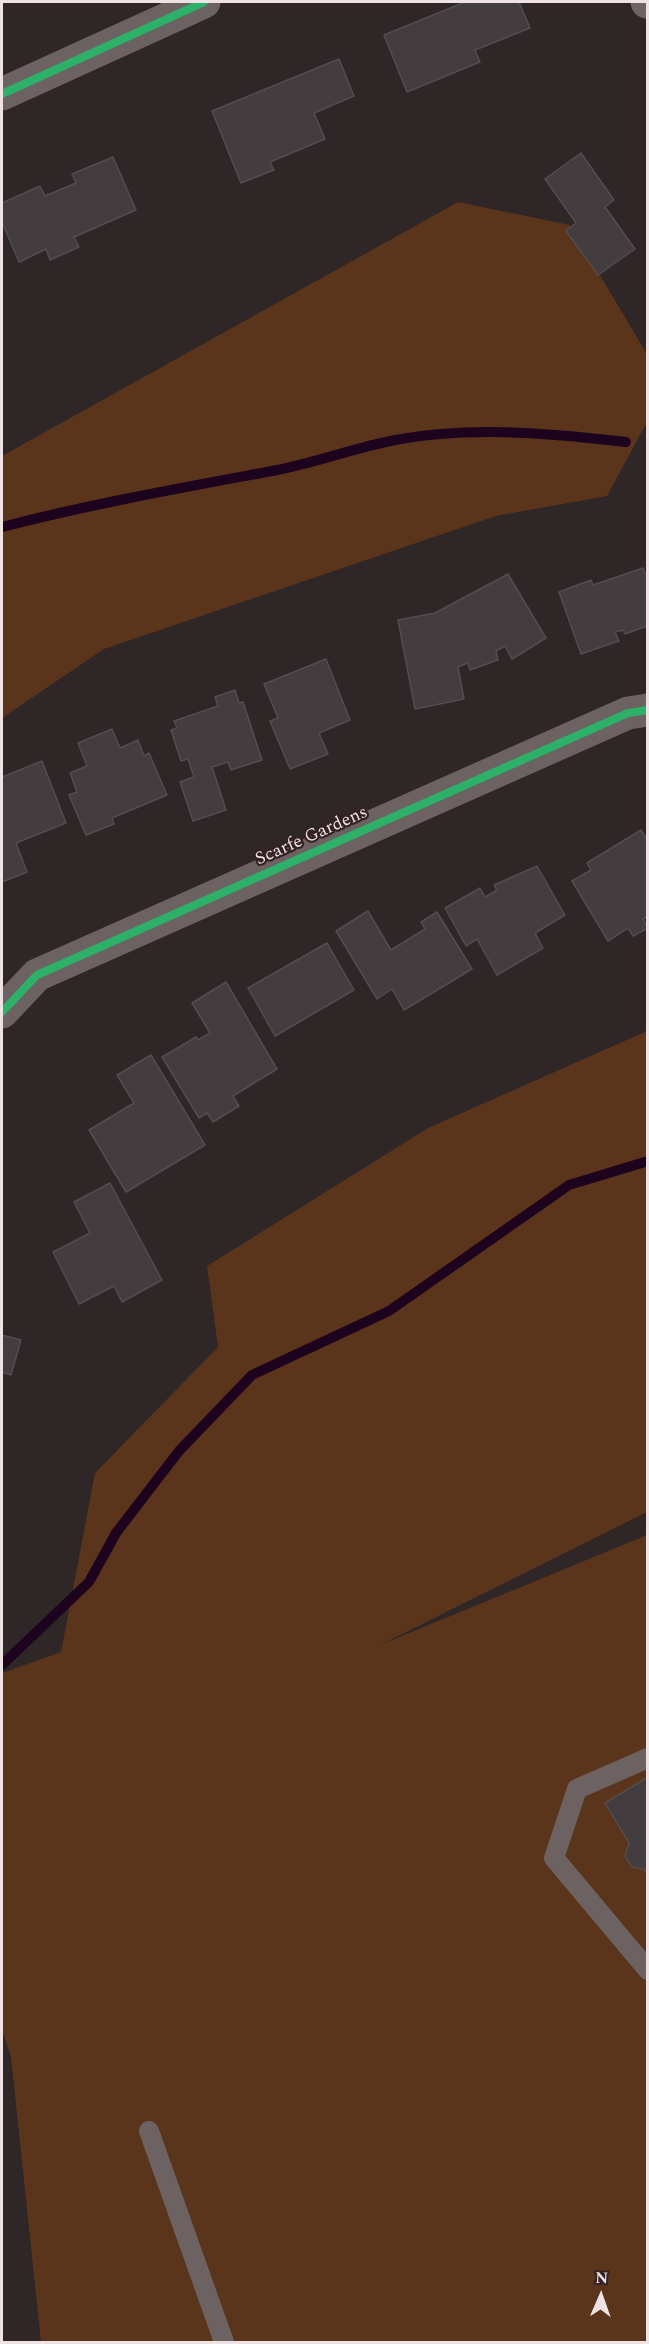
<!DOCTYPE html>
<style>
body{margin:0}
#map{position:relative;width:649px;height:2344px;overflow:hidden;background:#2e2627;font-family:Spectral,serif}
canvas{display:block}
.frame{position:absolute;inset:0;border:3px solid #eee2e4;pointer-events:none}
.north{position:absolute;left:571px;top:2266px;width:60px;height:60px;-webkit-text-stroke:4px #322224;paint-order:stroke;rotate:2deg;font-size:16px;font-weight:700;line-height:24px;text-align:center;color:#eee2e4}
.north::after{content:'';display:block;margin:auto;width:21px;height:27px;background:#eee2e4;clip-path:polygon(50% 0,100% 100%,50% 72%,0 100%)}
</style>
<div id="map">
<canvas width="649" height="2344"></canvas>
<div class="frame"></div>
<div class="north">N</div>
</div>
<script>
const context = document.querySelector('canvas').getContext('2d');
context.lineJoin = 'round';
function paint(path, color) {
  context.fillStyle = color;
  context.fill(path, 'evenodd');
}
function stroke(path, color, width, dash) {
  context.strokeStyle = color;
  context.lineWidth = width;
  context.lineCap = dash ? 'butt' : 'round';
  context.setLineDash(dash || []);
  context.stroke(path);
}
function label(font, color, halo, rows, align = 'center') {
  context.font = font + ' Spectral,serif';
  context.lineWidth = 4.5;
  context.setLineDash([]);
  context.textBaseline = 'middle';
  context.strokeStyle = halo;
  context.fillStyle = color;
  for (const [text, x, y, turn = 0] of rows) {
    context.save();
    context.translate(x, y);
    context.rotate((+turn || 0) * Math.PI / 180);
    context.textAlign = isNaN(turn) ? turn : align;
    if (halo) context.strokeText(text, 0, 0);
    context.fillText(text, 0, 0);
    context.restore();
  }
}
const green = new Path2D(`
 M458,202l112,23 77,129v68l-40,74 -111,20 -392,133 -102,69v-262z
 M647,1031v481l-267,133 267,-110v807h-606l-30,-285 -9,-27v-357l59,-21 34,-179 123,-126 -11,-81 221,-138z`);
const stream = new Path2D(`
 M2,527c89,-23 179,-39 270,-56 39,-7 76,-21 114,-29 78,-17 162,-9 240,0
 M2,1665l87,-83 27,-49 63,-82 73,-76 137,-64 180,-126 79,-24`);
const building = new Path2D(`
 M465,2h54l11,26 -55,22 5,12 -73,30 -23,-57z
 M339,59l15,37 -40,17 11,26 -55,23 4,8 -33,13 -29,-72z
 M581,153l33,47 -9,7 30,42 -37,26 -32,-44 10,-8 -31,-44z
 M113,157l23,53 -62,27 5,10 -29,13 -4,-11 -27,13 -17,-40v-19l38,-17 5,10 31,-13 -4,-9z
 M643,568l5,13 -1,45 -22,8 -2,-4 -8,2 4,9 -38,13 -22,-62 32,-12 2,5z
 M508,574l38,64 -34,21 -7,-13 -9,5 2,9 -28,10 -2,-7 -10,4 6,32 -49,10 -17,-89 37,-7z
 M326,659l24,61 -31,13 9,21 -38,15 -20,-48 8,-3 -14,-34z
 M235,690l4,13 4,-1 19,58 -31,10 -3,-8 -16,5 14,43 -33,11 -13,-39 14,-5 -6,-18 -7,2 -10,-31 6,-2 -3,-7 44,-15 -3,-9z
 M112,729l8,19 18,-8 6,16 5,-3 18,42 -55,23 2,6 -28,11 -17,-40 8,-3 -7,-19 17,-7 -9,-23z
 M42,761l24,62 -50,20 11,29 -25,10v-105z
 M641,830l7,11v75l-5,3 5,9 -15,8 -5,-8 -20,13 -36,-60 19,-11 -4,-7z
 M537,866l28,49 -30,18 8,15 -46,27 -20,-36 -11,7 -21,-38 35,-20 5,9 12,-7 -3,-5z
 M368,911l23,39 34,-21 -4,-7 16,-10 35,57 -68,41 -12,-21 -15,10 -41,-68z
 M327,943l27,47 -79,46 -27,-48z
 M226,982l51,87 -44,27 6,10 -26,16 -6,-9 -8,5 -37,-61 34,-20 2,3 12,-7 -18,-30z
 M151,1055l54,90 -79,47 -37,-62 45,-27 -17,-28z
 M110,1183l52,97 -40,22 -8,-16 -35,18 -26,-52 37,-19 -16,-31z
 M2,1335l19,5 -10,35 -9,-3z
 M648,1777v98l-4,-6 -12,-2 -7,-11 4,-13 -24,-40z`);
const lane = new Path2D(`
 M648,1758l-71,31 -23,69 94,112
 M149,2131l75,211`);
const street = new Path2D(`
 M2,94l202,-92
 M2,1012l35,-37 591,-262 20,-3`);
const secondary = new Path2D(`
 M647,2h1`);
const cycleway = new Path2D(`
 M2,94l202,-92
 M2,1012l35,-37 591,-262 20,-3`);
const streetNames = [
 ["Scarfe Gardens",312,837,-24]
];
paint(green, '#5a341b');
stroke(stream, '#1d031e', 10);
paint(building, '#443d3f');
stroke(building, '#534d4e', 1.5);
stroke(lane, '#6c6261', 20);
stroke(street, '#6c6261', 33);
stroke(secondary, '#6f6463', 33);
stroke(cycleway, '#2db169', 8);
label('18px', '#eee2e4', '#322224', streetNames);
</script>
